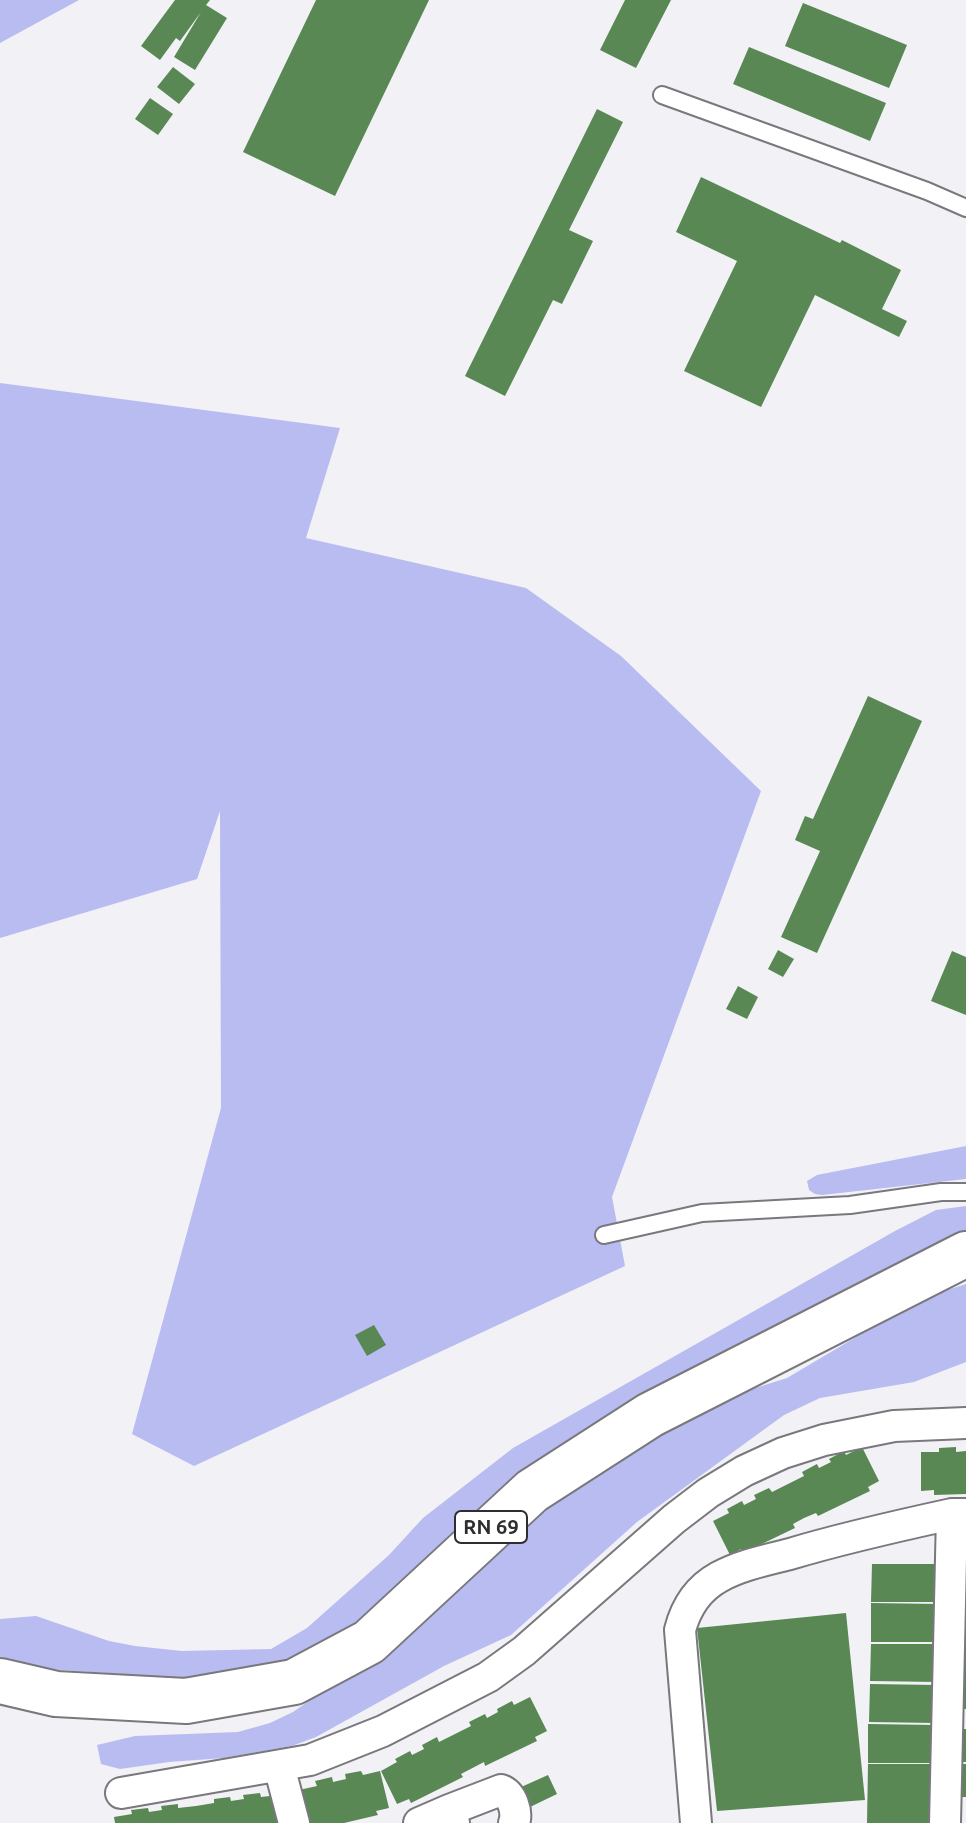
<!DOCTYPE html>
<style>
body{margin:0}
canvas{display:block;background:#f1f1f6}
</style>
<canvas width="966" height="1823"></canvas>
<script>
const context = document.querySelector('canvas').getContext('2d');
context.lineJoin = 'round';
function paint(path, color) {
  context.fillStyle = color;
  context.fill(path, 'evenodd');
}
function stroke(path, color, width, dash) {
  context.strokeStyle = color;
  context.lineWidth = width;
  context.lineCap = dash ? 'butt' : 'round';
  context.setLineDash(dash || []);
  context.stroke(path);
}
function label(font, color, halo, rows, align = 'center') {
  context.font = font + ' Ubuntu,sans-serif';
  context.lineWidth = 8;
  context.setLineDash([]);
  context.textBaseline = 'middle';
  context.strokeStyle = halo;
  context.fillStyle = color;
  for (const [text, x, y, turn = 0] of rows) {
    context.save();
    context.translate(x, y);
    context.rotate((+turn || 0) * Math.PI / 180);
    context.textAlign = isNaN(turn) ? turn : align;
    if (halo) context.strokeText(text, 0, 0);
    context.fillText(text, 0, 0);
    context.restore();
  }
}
const green = new Path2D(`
 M0,0h79l-79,43z
 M0,383l340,45 -34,110 220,50 95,68 140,135 -149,406 13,69 -431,200 -62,-32 89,-326 -1,-297 -23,68 -197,59z
 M966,1146v33l-144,16 -7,-1 -6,-4 -2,-9 10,-6z
 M966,1206v29l-586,379 -79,47 -83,13 -36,4 -182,-12v-47l36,-3 73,25 26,5 47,5 89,-2 36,-21 82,-73 34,-37 90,-70 382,-217 41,-21z
 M966,1284v78l-52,20 -94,16 -36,17 -147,107 -126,113 -67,31 -128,71 -24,9 -68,12 -55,4 -49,7 -19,-5 -4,-19 38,-9 103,-4 32,-9 23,-11 56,-39 180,-166 182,-105 76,-24 135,-80z`);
const building = new Path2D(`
 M175,0h35l-4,5 21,13 -32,52 -21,-13 27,-45 -21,29 -4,-3 -16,22 -19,-14z
 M316,0h113l-94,196 -92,-44z
 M625,0h46l-35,68 -36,-18z
 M803,3l104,42 -18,43 -104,-42z
 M749,47l137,56 -16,38 -137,-57z
 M173,67l22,17 -16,20 -22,-17z
 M150,98l23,16 -15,21 -23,-16z
 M597,109l26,13 -54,108 24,11 -31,63 -9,-4 -48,96 -40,-20z
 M701,177l139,66 2,-3 59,30 -19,39 25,12 -8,16 -84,-42 -54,112 -77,-36 53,-110 -61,-29z
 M868,696l54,25 -105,232 -36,-16 39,-86 -25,-11 10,-24 8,3z
 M778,950l16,9 -11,18 -15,-8z
 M952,951l14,6v58l-35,-14z
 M738,986l20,11 -11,22 -21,-10z
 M374,1325l12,20 -19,11 -12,-21z
 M862,1447l17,34 -11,6 2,4 -52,25 -2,-3 -12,5 -11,6 2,4 -52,25 -2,-4 -11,6 -17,-34 16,-8 -2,-4 15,-8 2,4 12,-6 -2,-4 15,-7 3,4 32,-16 -2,-4 15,-8 2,4 12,-6 -2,-3 15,-8 2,4z
 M956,1447v5l10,-1v43l-32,1v-5l-13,1v-39h18v-4z
 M872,1564h66v38h-67z
 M962,1570h4v139h-7z
 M871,1603l67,1v38h-67z
 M846,1613l19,187 -148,11 -20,-183z
 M871,1644h66v38l-67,-1z
 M870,1684l67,1 -1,38 -67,-1z
 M530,1697l17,34 -12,6 2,4 -52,25 -1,-4 -23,12 2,3 -52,26 -2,-4 -12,5 -16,-33 16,-9 -2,-3 15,-8 2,4 12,-6 -2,-4 15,-8 2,5 32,-16 -2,-4 16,-8 2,4 11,-6 -1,-3 15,-8 2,4z
 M868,1724l67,1v38h-67z
 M957,1729h9v33h-9z
 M868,1764h67l-1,59h-67z
 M957,1764h9v33h-10z
 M361,1771l2,4 17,-4 9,37 -13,3 2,4 -34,8h-37l-8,-33 18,-4 -2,-5 17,-4 1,5 13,-3 -1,-5z
 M548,1775l9,19 -29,14 -9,-20z
 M260,1793l1,4 18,-2 3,28h-167l-1,-6 18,-3 -1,-4 17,-2 1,4 13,-2 -1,-4 17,-2v4l18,-2 18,-3v-4l16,-2 1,4 13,-2 -1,-4z`);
const lane = new Path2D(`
 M662,95l265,96 39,17
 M604,1235l98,-22 148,-8 91,-13h25`);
const street = new Path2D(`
 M279,1766l15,57
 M121,1793l189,-33 73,-29 105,-54 36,-26 150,-132 34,-26 36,-22 39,-18 41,-13 70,-14 72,-3
 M419,1823l30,-13
 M454,1823l-5,-13 52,-20c11,4 17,22 13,33
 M696,1823l-16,-193c6,-23 19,-42 39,-53 22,-12 47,-17 71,-23 53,-16 107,-28 162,-40
 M945,1823l7,-309h14`);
const primary = new Path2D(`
 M0,1681l56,13 130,7 108,-19 75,-40 163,-151 118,-76 316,-161`);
const shields = [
 [491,1527,72]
];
const shieldNames = [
 ["RN 69",491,1527]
];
paint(green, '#b9bcf1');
paint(building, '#598855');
stroke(lane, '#78787d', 20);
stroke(street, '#78787d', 34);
stroke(primary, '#78787d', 48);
stroke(lane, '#fff', 16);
stroke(street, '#fff', 30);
stroke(primary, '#fff', 44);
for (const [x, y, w] of shields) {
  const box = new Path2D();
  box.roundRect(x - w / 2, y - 16, w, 32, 6);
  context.fillStyle = '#fff';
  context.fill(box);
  stroke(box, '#2e2e30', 2);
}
label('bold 20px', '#2e2e30', null, shieldNames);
</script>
